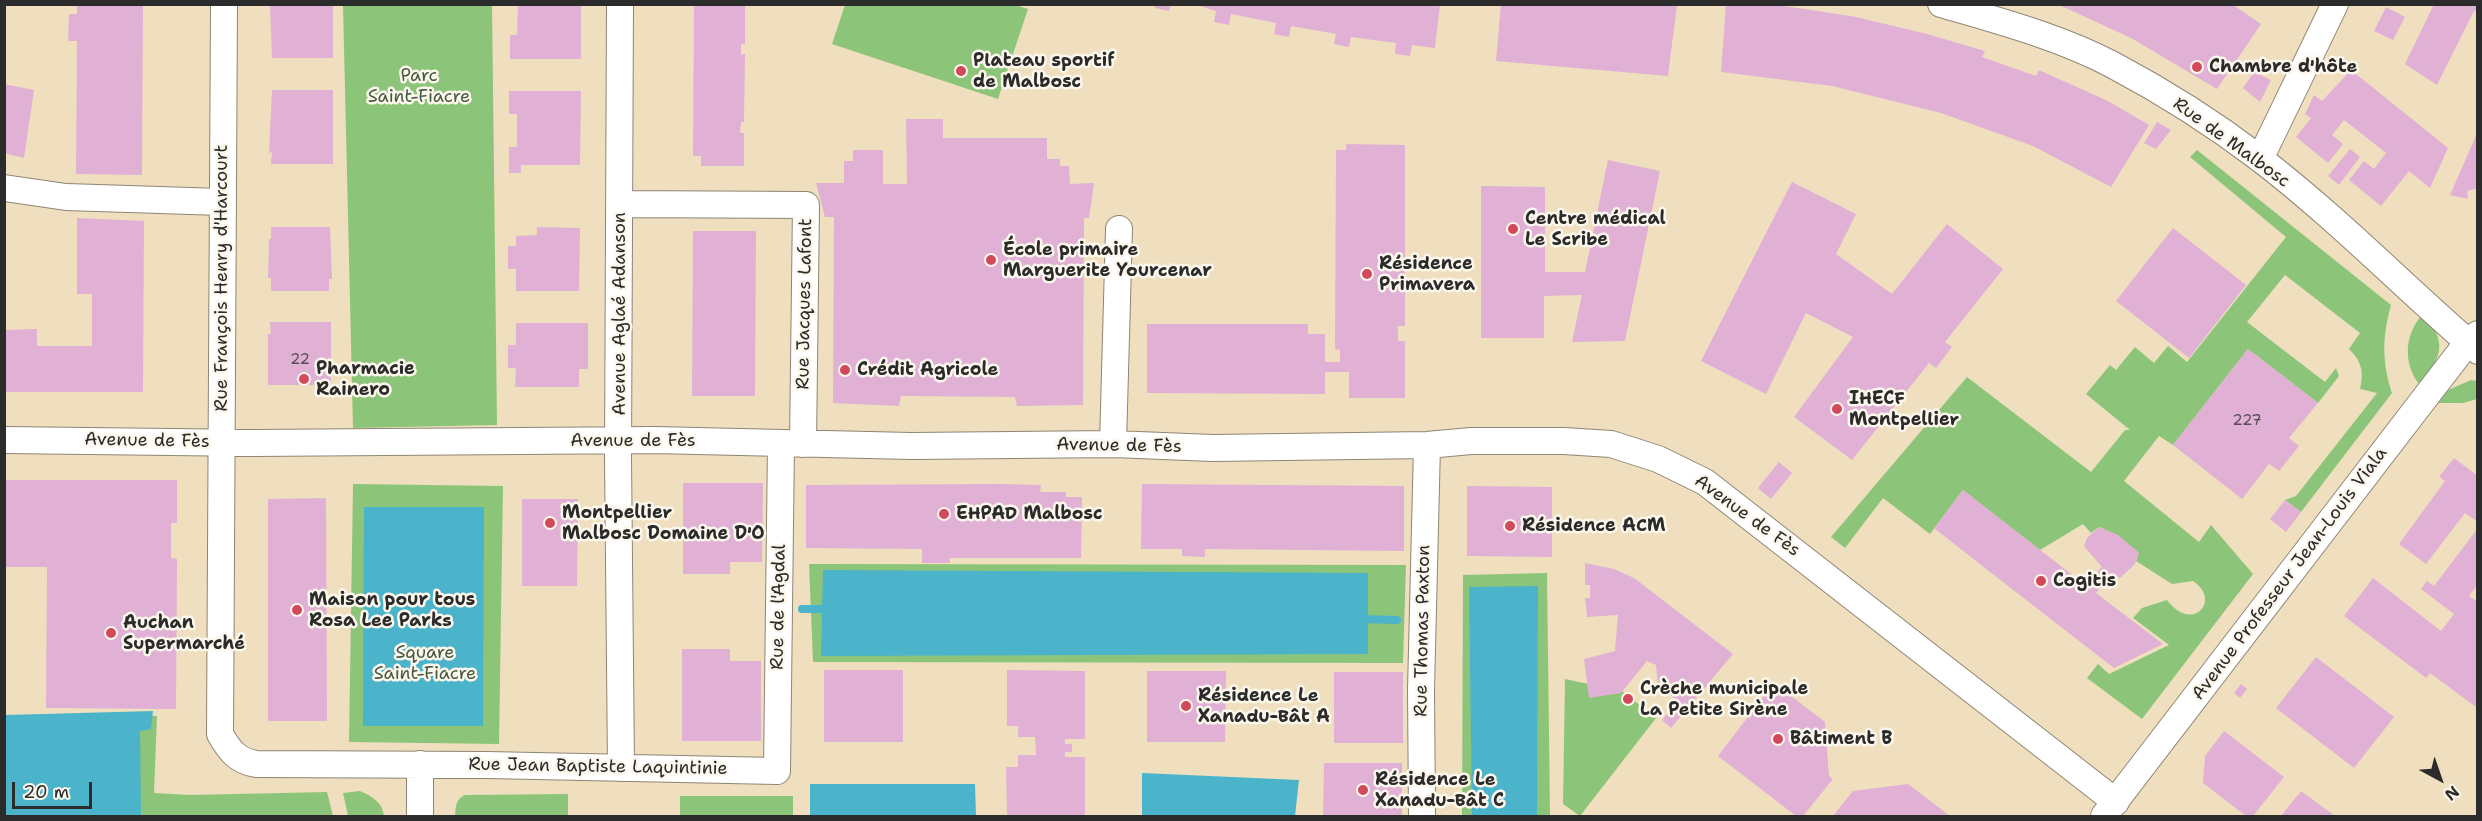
<!DOCTYPE html>
<meta charset="utf-8">
<style>
body{margin:0}
#map{position:relative;width:2482px;height:821px;overflow:hidden;background:#f0dfbe;font-family:"Shantell Sans",sans-serif}
canvas{display:block}
.frame{position:absolute;inset:0;border:6px solid #2b2b2b;pointer-events:none}
.north{position:absolute;left:2410px;top:749px;width:60px;height:60px;-webkit-text-stroke:4px #fbf7ec;paint-order:stroke;rotate:140deg;font-size:16px;font-weight:700;line-height:24px;text-align:center;color:#2b2b2b}
.north::after{content:'';display:block;margin:auto;width:21px;height:27px;background:#2b2b2b;clip-path:polygon(50% 0,100% 100%,50% 72%,0 100%)}
.scale{position:absolute;left:12px;top:782px;width:80px;height:27px;box-sizing:border-box;border:3px solid #2b2b2b;border-top:0;padding-left:8px;font-size:18px;line-height:21px;white-space:nowrap;color:#2b2b2b;-webkit-text-stroke:4px #fbf7ec;paint-order:stroke}
</style>
<div id="map">
<canvas width="2482" height="821"></canvas>
<div class="frame"></div>
<div class="north">N</div>
<div class="scale">20 m</div>
</div>
<script>
const context = document.querySelector('canvas').getContext('2d');
context.lineJoin = 'round';
function paint(path, color) {
  context.fillStyle = color;
  context.fill(path, 'evenodd');
}
function stroke(path, color, width, dash) {
  context.strokeStyle = color;
  context.lineWidth = width;
  context.lineCap = dash ? 'butt' : 'round';
  context.setLineDash(dash || []);
  context.stroke(path);
}
function label(font, color, halo, rows, align = 'center') {
  context.font = font + ' "Shantell Sans",sans-serif';
  context.lineWidth = 5;
  context.setLineDash([]);
  context.textBaseline = 'middle';
  context.strokeStyle = halo;
  context.fillStyle = color;
  for (const [text, x, y, turn = 0] of rows) {
    context.save();
    context.translate(x, y);
    context.rotate((+turn || 0) * Math.PI / 180);
    context.textAlign = isNaN(turn) ? turn : align;
    if (halo) context.strokeText(text, 0, 0);
    context.fillText(text, 0, 0);
    context.restore();
  }
}
const green = new Path2D(`
 M343,5h149l5,420 -144,3z
 M1015,5l13,4 -30,90 -166,-55 13,-39z
 M2197,150l194,155c-9,32 -9,57 1,88l-91,119 -16,-12 11,-4 81,-103 -17,-4c4,-17 2,-27 -11,-40l11,-16 -75,-58 -38,47 78,60 11,-14 3,8 -21,27 -70,-54 -75,96 -14,-9 -35,45 75,61 12,-17 42,49 -111,145 -55,-41 11,-14 11,10 60,-29 -36,-27 9,-10 25,-8c26,34 55,0 26,-19l-21,3 -36,-23 3,-8 -22,-18 -18,-8 -8,6 -8,-9 -43,26 -77,-60 -33,44 -47,-36 -38,50 -14,-11 136,-160 124,95 34,-42h5l-44,-36 24,-29 6,5 19,-23 19,16 14,-17 19,16 99,-125 -96,-80z
 M2424,313c23,30 19,44 -5,71 -17,-22 -14,-52 5,-71z
 M2471,380l6,1v18l-14,4h-25l10,-13z
 M353,484l150,2 -4,258 -150,-2z
 M809,564l597,1 -3,98 -590,-1z
 M1547,573l3,243h-88l1,-241z
 M1565,679l57,12 34,27 -76,98 -17,-12z
 M4,716h153l-3,77 36,2 137,-3 6,24h-328z
 M360,791c12,5 23,12 24,25h-36l-5,-23z
 M568,794v22h-113c1,-9 0,-17 10,-21z
 M680,796h113v20h-113z`);
const water = new Path2D(`
 M364,507h120l-1,219h-120z
 M823,570l545,3v81l-547,2z
 M1538,586l-1,230h-65l-3,-229z
 M153,711l-2,18 -11,2 1,85h-136v-101z
 M1142,773l157,7 -4,36h-153z
 M810,784h165l1,32h-166z`);
const stream = new Path2D(`
 M802,609h31
 M1359,619l38,1`);
const building = new Path2D(`
 M77,4h66l-1,171 -66,-1 1,-133h-9l1,-27h8z
 M270,4h63v54h-61z
 M518,4h63v55h-71v-24h7z
 M694,4h51v40h-4v11l4,-1 -1,68h-3l-1,11h4v33h-43v-10h-8z
 M1156,4h15l-2,7 -14,-3z
 M1194,4h246l-5,44 -23,-3 -2,11 -15,-2 1,-11 -45,-6 -2,10 -15,-3 2,-10 -45,-8 -2,11 -15,-3 2,-11 -45,-9 -2,11 -15,-3 2,-11z
 M1501,4h176l-9,72 -172,-15z
 M1726,4h42l37,5 51,8 71,17 58,17 -3,6 54,19 3,-6 69,31 41,24 -38,62 -78,-41 -92,-33 -109,-27 -111,-14z
 M2057,4h175l29,20 -44,65 -86,-51z
 M2434,4h44v8l-4,-1 -37,74 -32,-21z
 M2386,7l19,10 -12,23 -19,-9z
 M2351,70l97,78 -18,40 -21,-17 -28,35 -32,-26 15,-19 10,8 12,-16 -42,-33 -12,15 11,9 -15,19 -32,-26 15,-19 -6,-4 9,-19 8,6z
 M2254,72l17,8 -11,22 -17,-14z
 M4,84l30,6 -10,68 -20,-5z
 M272,90h61v74h-62l1,-12 -3,1z
 M509,91h72l-1,74h-59v8h-12v-26h8v-33h-8z
 M906,119h37v19h104v21h13v7h9l1,18 24,-1 -5,35h-5l-1,187 -66,1 -2,-9 -114,-1 -2,10 -66,-3 1,-186h-9l-9,-34h28v-22h9v-11h30v34h24z
 M2157,122l14,8 -15,19 -12,-6z
 M2478,131v57l-11,3 1,8 -18,-4z
 M1346,144l59,1v181h-7v15h7v57h-56v-26h-24v22l-178,-1v-69h161v10h17v28h15v-12l-5,-1 1,-199h10z
 M2350,149l10,8 -21,28 -11,-9z
 M1608,160l52,11 -35,170 -53,1 10,-47 -38,1v42h-63v-152l64,1v85h40z
 M1792,182l64,32 -20,40 56,40 55,-70 56,45 -58,73 7,5 -16,21 -7,-5 -77,97 -58,-43 59,-80 -47,-24 -40,81 -65,-33z
 M77,218l67,3 -1,171h-139v-62l33,-1v17h55v-52h-15z
 M271,227h59l2,52h-3v12h-58v-13h-3l1,-39h2z
 M537,227l43,1 -1,63h-63v-22h-8v-23h8v-10l21,-1z
 M2173,228l73,57 -57,73 -73,-57z
 M693,231h63l-1,165h-63z
 M270,322h61v63h-63v-51h3z
 M516,323h72v46h-9v18h-64l1,-19h-8v-23h8z
 M2248,349l70,54 -29,35 10,8 -20,25 -10,-7 -27,35 -69,-54z
 M2454,458l24,18v46l-13,-9 -39,51 -27,-20 46,-63 -6,-4z
 M1779,462l13,11 -21,26 -13,-11z
 M4,480h173v43h-6v35l6,1 -1,150 -130,-1 1,-141h-43z
 M683,483h80l-1,79h-32v12h-47z
 M1001,484l40,1 -1,7h26v5h16l-1,61h-131v5h-28v-14l-116,-1v-63z
 M1142,484l262,2v65l-199,-2v8l-23,-1v-7h-41z
 M1467,486l85,1v70l-85,-1z
 M1963,490l121,94 18,-17 -18,-21 3,-8 12,-11 19,8 21,18 -4,11 -15,14 -9,-5 -15,20 67,51 -49,24 -133,-103 -47,-37z
 M326,498l1,223h-59v-222z
 M522,499h56l-1,87h-55z
 M2285,500l16,12 -15,20 -16,-13z
 M2478,528v56l-9,12 9,6 -2,105 -46,-34 -4,5 -82,-62 29,-38 68,53 13,-17 -33,-25 6,-8 7,5z
 M1585,563l29,6 20,9 99,76 -62,74 -9,-8 16,-19 -20,-16 -2,-20 -9,-4 -26,32 -32,5 -5,-39 31,-8 3,-36 -31,2 -2,-19h5v-13h-5z
 M682,649h48v12h31v80h-79z
 M2316,657l78,60 -40,51 -78,-60z
 M824,670h79v72h-79z
 M1007,670l78,1v68h-20v5h7v8h-7v5h20v59h-78l-1,-49h12v-12h18l-1,-18h-17v-11h-11z
 M1147,671h79l-1,71h-78z
 M1334,672h69v71h-69z
 M1774,683l51,39 4,54 4,3 -30,37h-7l-78,-60z
 M2241,684l6,5 -7,9 -6,-5z
 M2224,731l60,46 -31,39h-7l-43,-33 2,-27z
 M1324,763h78v53h-79z
 M1908,784l42,32h-117l20,-25z
 M2301,791l34,25h-54z`);
const minor = new Path2D(`
 M224,4l-4,730c9,16 17,27 36,30l231,1 290,6 4,-328
 M620,4l-2,452 3,312
 M1941,4c58,17 119,33 172,61 51,27 100,58 146,93 77,59 145,129 219,193
 M2260,159l75,-155
 M4,188l62,9 156,5
 M621,204l185,1 -3,239
 M4,440l249,3 401,-3 257,6 202,-2 100,4 214,-3 44,-4h93l47,3 47,15 47,23 411,320
 M1113,444l6,-215
 M420,816v-52
 M1422,816l-1,-126 6,-245
 M2104,816l320,-417 44,-57 10,-8`);
const markers = [
 [2197,67,6,"#d1495b"],
 [961,71,6,"#d1495b"],
 [1513,229,6,"#d1495b"],
 [991,260,6,"#d1495b"],
 [1367,274,6,"#d1495b"],
 [845,370,6,"#d1495b"],
 [304,379,6,"#d1495b"],
 [1837,409,6,"#d1495b"],
 [944,514,6,"#d1495b"],
 [550,523,6,"#d1495b"],
 [1510,526,6,"#d1495b"],
 [2041,581,6,"#d1495b"],
 [297,610,6,"#d1495b"],
 [111,633,6,"#d1495b"],
 [1628,699,6,"#d1495b"],
 [1186,706,6,"#d1495b"],
 [1778,739,6,"#d1495b"],
 [1363,790,6,"#d1495b"]
];
const numberNames = [
 ["22",300,360],
 ["227",2247,421]
];
const poiNames = [
 ["Plateau sportif",973,61],
 ["de Malbosc",973,82],
 ["Chambre d'hôte",2209,67],
 ["Centre médical",1525,219],
 ["Le Scribe",1525,240],
 ["École primaire",1003,250],
 ["Marguerite Yourcenar",1003,271],
 ["Résidence",1379,264],
 ["Primavera",1379,285],
 ["Pharmacie",316,369],
 ["Rainero",316,390],
 ["Crédit Agricole",857,370],
 ["IHECF",1849,399],
 ["Montpellier",1849,420],
 ["Montpellier",562,513],
 ["Malbosc Domaine D'O",562,534],
 ["EHPAD Malbosc",956,514],
 ["Résidence ACM",1522,526],
 ["Cogitis",2053,581],
 ["Maison pour tous",309,600],
 ["Rosa Lee Parks",309,621],
 ["Auchan",123,623],
 ["Supermarché",123,644],
 ["Crèche municipale",1640,689],
 ["La Petite Sirène",1640,710],
 ["Résidence Le",1198,696],
 ["Xanadu-Bât A",1198,717],
 ["Bâtiment B",1790,739],
 ["Résidence Le",1375,780],
 ["Xanadu-Bât C",1375,801]
];
const parkNames = [
 ["Parc",419,76],
 ["Saint-Fiacre",419,97],
 ["Square",425,653],
 ["Saint-Fiacre",425,674]
];
const streetNames = [
 ["Rue de Malbosc",2231,143,36],
 ["Rue François Henry d'Harcourt",222,278,-90],
 ["Rue Jacques Lafont",805,304,-89],
 ["Avenue Aglaé Adanson",620,314,-90],
 ["Avenue de Fès",147,441,1],
 ["Avenue de Fès",633,441],
 ["Avenue de Fès",1119,446,1],
 ["Avenue de Fès",1747,516,36],
 ["Avenue Professeur Jean-Louis Viala",2290,574,-53],
 ["Rue de l'Agdal",779,607,-89],
 ["Rue Thomas Paxton",1423,631,-89],
 ["Rue Jean Baptiste Laquintinie",598,767,1]
];
paint(green, '#8cc579');
paint(water, '#4bb3ca');
stroke(stream, '#4bb3ca', 8);
paint(building, '#e0b0d5');
stroke(minor, '#8e8574', 28);
stroke(minor, '#fff', 26);
for (const [x, y, r, color] of markers) {
  const dot = new Path2D();
  dot.arc(x, y, r, 0, 2 * Math.PI);
  context.fillStyle = color;
  context.fill(dot);
  stroke(dot, '#fbf7ec', 2);
}
label('15px', '#584c56', null, numberNames);
label('bold 18px', '#2b2b2b', '#fbf7ec', poiNames, 'left');
label('18px', '#485942', '#fbf7ec', parkNames);
label('18px', '#2b2b2b', '#fbf7ec', streetNames);
</script>
